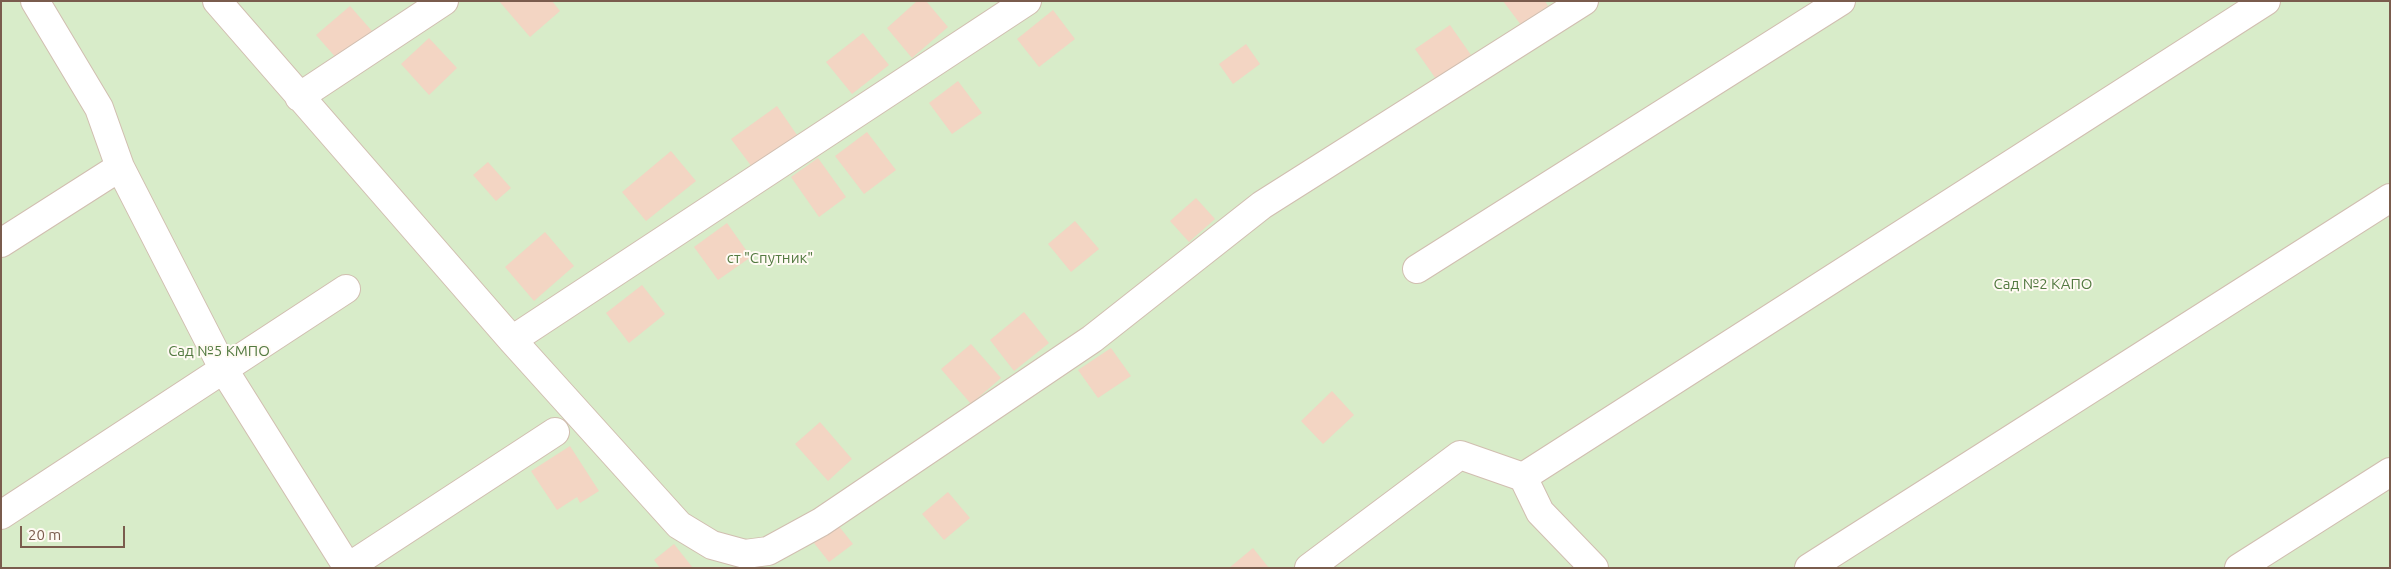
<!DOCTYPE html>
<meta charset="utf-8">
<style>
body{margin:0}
#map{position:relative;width:2391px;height:569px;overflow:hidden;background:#fdf6ec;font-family:Ubuntu,sans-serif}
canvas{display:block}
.frame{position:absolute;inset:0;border:2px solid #7a5c4d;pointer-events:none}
.scale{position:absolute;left:20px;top:526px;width:105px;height:22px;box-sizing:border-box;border:2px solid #7a5c4d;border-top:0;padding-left:6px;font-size:15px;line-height:18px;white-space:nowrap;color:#7a5c4d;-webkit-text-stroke:4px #fffaf3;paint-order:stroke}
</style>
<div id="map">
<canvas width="2391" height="569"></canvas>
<div class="frame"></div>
<div class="scale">20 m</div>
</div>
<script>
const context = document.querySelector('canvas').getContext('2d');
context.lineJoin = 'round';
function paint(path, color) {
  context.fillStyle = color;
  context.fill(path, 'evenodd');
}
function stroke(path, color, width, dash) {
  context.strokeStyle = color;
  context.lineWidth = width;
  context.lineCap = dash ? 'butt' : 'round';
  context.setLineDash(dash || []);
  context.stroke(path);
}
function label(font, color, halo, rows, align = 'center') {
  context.font = font + ' Ubuntu,sans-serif';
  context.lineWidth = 4;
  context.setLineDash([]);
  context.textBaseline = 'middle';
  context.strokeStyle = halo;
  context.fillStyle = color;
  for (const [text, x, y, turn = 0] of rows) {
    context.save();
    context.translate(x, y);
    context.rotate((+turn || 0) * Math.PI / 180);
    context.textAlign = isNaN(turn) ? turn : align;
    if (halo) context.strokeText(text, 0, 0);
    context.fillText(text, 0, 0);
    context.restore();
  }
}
const green = new Path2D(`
 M1,1h2389v567h-2389z`);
const building = new Path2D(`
 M499,1h53l8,10 -30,26z
 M917,1h9l22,26 -36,31 -25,-30z
 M1503,1h42l3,5 -27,19z
 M350,6l22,25 -34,29 -22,-25z
 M1053,10l22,29 -36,28 -22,-28z
 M1450,25l21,30 -35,24 -21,-30z
 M863,33l26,32 -37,29 -26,-32z
 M429,38l28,30 -28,27 -28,-31z
 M1246,44l14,20 -27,20 -14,-20z
 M958,81l24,32 -30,21 -23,-31z
 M777,106l20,29 -45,32 -21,-28z
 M867,132l29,38 -32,24 -29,-38z
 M671,151l25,30 -50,40 -24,-29z
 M818,158l28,39 -27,20 -28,-40z
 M488,162l23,26 -15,13 -23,-26z
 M1196,198l19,21 -26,23 -19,-21z
 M1075,221l24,28 -28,23 -23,-28z
 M727,223l24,34 -33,23 -24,-33z
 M545,232l29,34 -40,35 -29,-34z
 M642,285l23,29 -36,29 -23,-30z
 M1024,312l25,31 -35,28 -24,-31z
 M971,344l30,34 -30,26 -30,-35z
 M1111,348l20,28 -33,22 -20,-28z
 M1332,391l22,24 -31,29 -22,-23z
 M820,422l32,37 -24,22 -33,-37z
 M570,446l29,45 -19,12 -3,-6 -20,13 -26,-39z
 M948,492l22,26 -26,22 -22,-26z
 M838,525l15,19 -24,18 -15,-19z
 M674,544l19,24h-33l-6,-8z
 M1253,548l16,20h-40z`);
const minor = new Path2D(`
 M35,1l64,107 21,59 104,203 124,198
 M217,1l295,339 167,185 33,20 33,9 23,-3 53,-29 271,-183 170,-134 322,-204
 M299,97l145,-96
 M1,243l119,-76
 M1417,269l424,-268
 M512,340l515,-339
 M1523,477l17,35 54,56
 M1,515l345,-226
 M347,568l208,-136
 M1309,568l151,-113 63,22 743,-476
 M1809,568l581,-370
 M2239,568l151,-96`);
const parkNames = [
 ["ст \"Спутник\"",770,258],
 ["Сад №2 КАПО",2043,284],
 ["Сад №5 КМПО",219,351]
];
paint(green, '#d8ecc9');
paint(building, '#f3d5c3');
stroke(minor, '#d1beb0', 30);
stroke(minor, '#fff', 28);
label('15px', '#537a41', '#fffaf3', parkNames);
</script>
